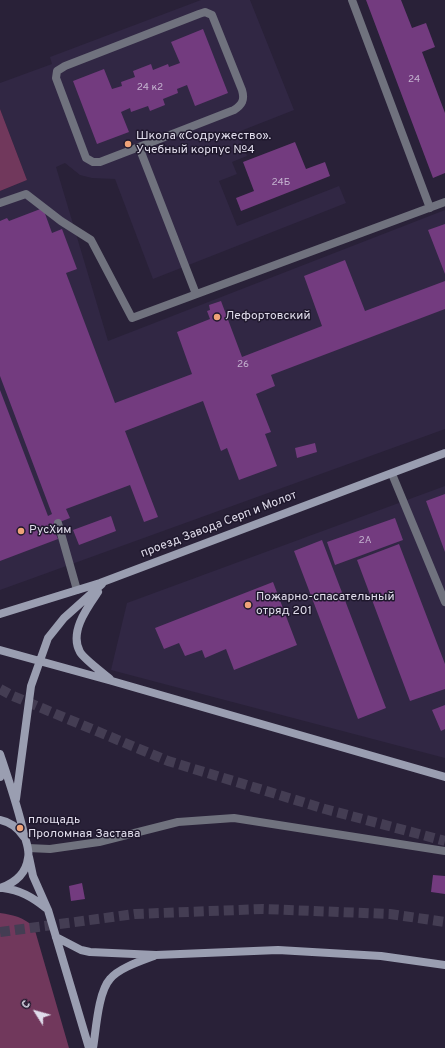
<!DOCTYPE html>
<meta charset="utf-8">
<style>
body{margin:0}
#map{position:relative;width:445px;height:1048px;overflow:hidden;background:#292138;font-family:Overpass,sans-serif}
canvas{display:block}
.north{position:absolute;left:16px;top:992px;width:40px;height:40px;-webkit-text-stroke:3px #1f182d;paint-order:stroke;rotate:307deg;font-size:11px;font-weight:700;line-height:16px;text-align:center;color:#e0dceb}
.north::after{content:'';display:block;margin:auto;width:14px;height:18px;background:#e0dceb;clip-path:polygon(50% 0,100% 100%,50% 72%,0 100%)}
</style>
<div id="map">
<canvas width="445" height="1048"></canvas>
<div class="north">С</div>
</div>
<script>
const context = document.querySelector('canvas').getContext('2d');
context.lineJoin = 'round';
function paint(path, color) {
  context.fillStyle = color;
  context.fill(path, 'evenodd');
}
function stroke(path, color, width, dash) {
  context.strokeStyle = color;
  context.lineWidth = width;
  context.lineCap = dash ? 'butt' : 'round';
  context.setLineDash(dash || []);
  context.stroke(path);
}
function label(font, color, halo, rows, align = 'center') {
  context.font = font + ' Overpass,sans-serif';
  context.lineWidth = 3;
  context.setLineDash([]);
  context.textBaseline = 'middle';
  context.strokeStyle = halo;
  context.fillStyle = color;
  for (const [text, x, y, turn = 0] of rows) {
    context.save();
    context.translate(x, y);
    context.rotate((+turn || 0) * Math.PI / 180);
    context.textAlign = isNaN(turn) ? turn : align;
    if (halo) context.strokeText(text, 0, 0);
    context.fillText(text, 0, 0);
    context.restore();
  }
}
const built = new Path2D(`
 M201,0h49l44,110 -56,22 9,24 -15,6 5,12 -18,7 18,45 102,-40 7,17 -193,76 -38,-100 -23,-1 -12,-3 -15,-12 -9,4 52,174 337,-131v219l-445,161v-399l27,-11 -27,-71v-26l52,-19 -2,-7z
 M445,486v272l-334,-88 16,-67z`);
const green = new Path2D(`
 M0,109l27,71 -27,11z
 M0,913c14,2 23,4 34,14l35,121h-69z`);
const building = new Path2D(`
 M366,0h35l11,28 14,-5 9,24 -13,5 23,61v60l-12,5z
 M203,29l25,64 -33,13 -8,-21 -10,4 1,4 -15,6 2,6 -15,6 -2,-5 -17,6 -1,-4 -9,4 8,20 -32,12 -24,-63 31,-12 8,20 10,-3 -1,-4 14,-5 -2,-6 18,-7 2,6 15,-6 1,3 11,-4 -9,-21z
 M295,142l11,27 19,-7 5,14 -89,35 -5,-13 18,-7 -11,-29z
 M43,208l9,25 10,-4 15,40 -11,4 49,130 77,-29 -15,-42 33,-13 -3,-8 3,-1 -1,-5 12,-4 21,56 80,-31 -18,-50 41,-16 20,51 80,-30v28l-174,66 4,11 -19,8 15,38 -6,2 12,32 -38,14 -12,-32 -6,3 -18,-50 -78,30 33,86 -14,5 -14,-37 -64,24 4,9 -18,7 6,14 -58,22v-171l48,126 4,-2 -52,-138v-155l7,-3 2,3z
 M445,224v50l-17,-44z
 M315,443l2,9 -20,6 -2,-10z
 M445,494v58l-19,-51z
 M111,516l5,15 -37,14 -6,-15z
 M395,518l8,22 -68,25 -8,-23z
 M322,540l64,168 -28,11 -64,-168z
 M399,544l46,120v25l-35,12 -53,-141z
 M273,582l24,63 -63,25 -8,-21 -21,9 -3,-8 -17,6 -6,-13 -15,6 -9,-21z
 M445,705v24l-4,2 -9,-21z
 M433,875l12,1v18l-14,-2z
 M82,883l3,16 -14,2 -2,-15z`);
const primaryTunnel = new Path2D(`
 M0,689l13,7 155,65 157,48 120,32
 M0,932l135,-18 128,-5 127,5 55,8`);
const lane = new Path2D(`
 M352,0l78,208
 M139,147l-39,15h-7l-7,-4 -30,-80 1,-7 8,-5 134,-52 6,-2 7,3 30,75c3,10 0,15 -8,20l-95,37 57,147
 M0,203l26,-9 35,27 30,19 41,78 313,-116
 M392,474l53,128
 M58,523l19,67
 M28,848l22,1 49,-7 79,-20 56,-4 211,33`);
const secondary = new Path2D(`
 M98,592c-11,16 -29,40 -18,60 4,7 23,21 30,27
 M0,614l100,-31 345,-130
 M0,650l112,31 333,96
 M0,754c9,27 18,53 24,80 2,8 6,16 4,24 -2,16 -13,25 -28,30
 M0,777v-14
 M16,799l15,-113 17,-48 16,-20 38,-34
 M0,820c11,2 18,8 24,17
 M29,857l4,19 15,34 41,138
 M3,888c17,2 29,9 43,20
 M56,937l25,13 9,2 66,3 122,-5 103,6 64,9
 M93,1048c3,-17 5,-56 17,-69 9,-11 31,-18 44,-23`);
const markers = [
 [128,144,4,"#efa378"],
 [217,317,4,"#efa378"],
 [21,531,4,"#efa378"],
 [248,605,4,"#efa378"],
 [20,828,4,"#efa378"]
];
const numberNames = [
 ["24",414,80],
 ["24 к2",150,88],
 ["24Б",281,183],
 ["26",243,365],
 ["2А",365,541]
];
const poiNames = [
 ["Школа «Содружество».",136,137],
 ["Учебный корпус №4",136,151],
 ["Лефортовский",225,317],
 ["РусХим",29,531],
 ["Пожарно-спасательный",256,598],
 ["отряд 201",256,612],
 ["площадь",28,821],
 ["Проломная Застава",28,835]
];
const streetNames = [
 ["проезд Завода Серп и Молот",219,525,-21]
];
paint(built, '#312744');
paint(green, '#71385c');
paint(building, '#733b7f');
stroke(primaryTunnel, '#443d53', 10, [10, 5]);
stroke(lane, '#70727e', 8);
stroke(secondary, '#9a9eb1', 8);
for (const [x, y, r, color] of markers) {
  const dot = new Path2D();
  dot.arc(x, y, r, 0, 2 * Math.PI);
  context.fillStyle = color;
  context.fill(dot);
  stroke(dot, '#1f182d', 1.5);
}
label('10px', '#c5b4d0', null, numberNames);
label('12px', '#e0dceb', '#1f182d', poiNames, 'left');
label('12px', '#e0dceb', '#1f182d', streetNames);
</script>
